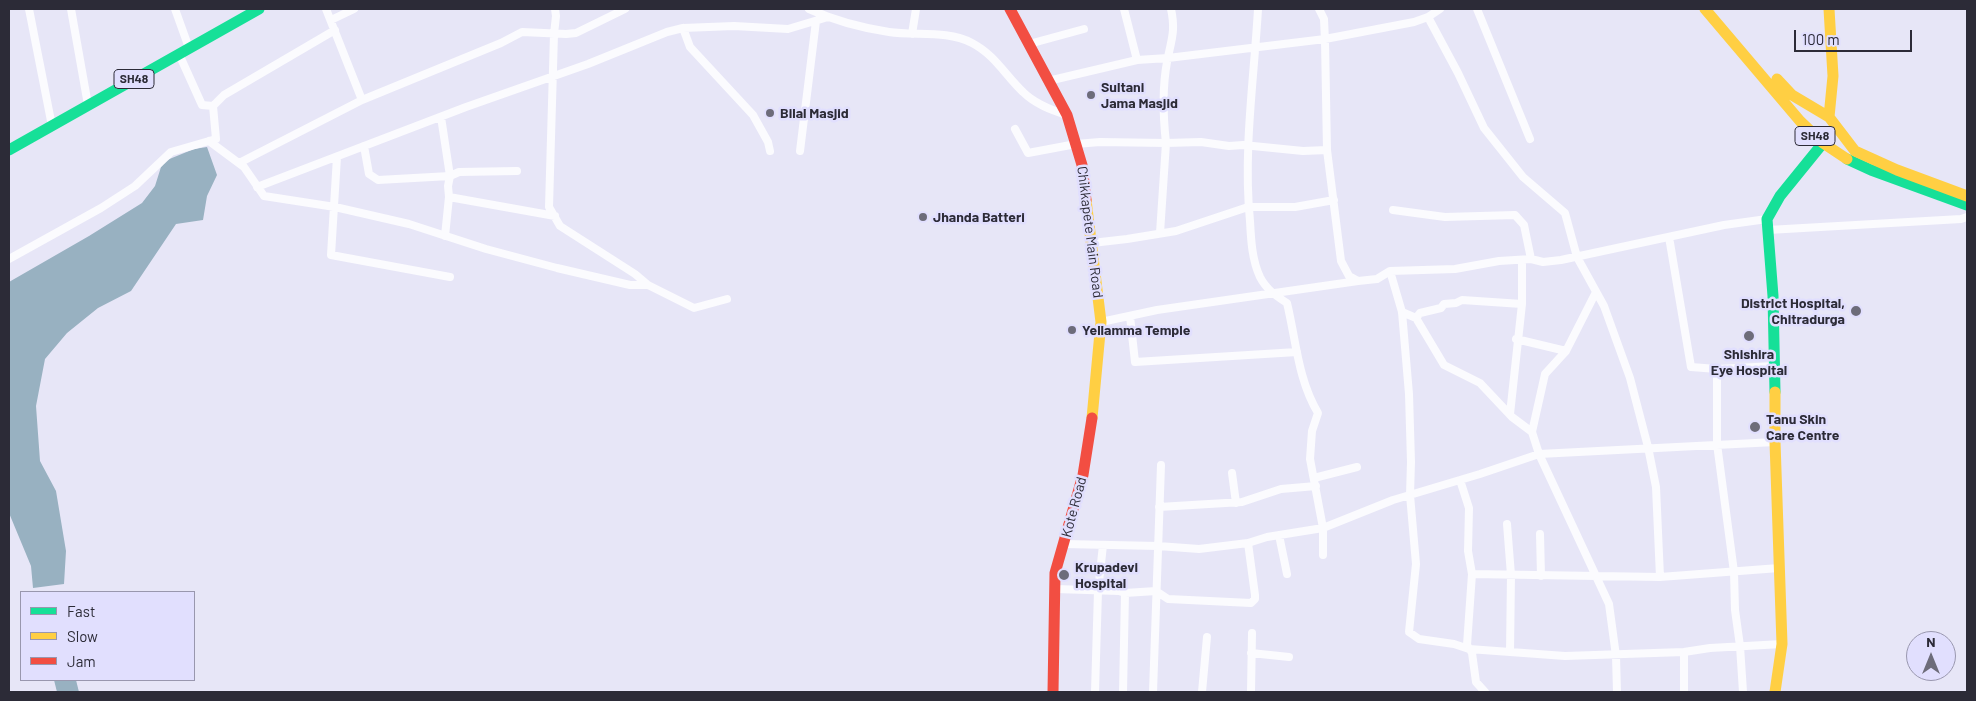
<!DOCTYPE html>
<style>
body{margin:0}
#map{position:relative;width:1976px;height:701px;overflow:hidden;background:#e7e6f7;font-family:Barlow,sans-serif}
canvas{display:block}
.frame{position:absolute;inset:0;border:10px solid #2c2b37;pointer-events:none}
.legend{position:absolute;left:20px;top:591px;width:175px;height:90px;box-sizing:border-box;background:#e1dffe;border:1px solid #9997ae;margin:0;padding:6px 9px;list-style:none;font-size:15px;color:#2c2b37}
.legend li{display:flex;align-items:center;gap:10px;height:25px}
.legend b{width:25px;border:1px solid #9997ae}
.north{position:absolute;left:1906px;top:631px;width:50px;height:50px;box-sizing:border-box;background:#e1dffe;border:1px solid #9997ae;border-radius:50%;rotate:0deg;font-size:14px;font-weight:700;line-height:20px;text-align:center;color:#2c2b37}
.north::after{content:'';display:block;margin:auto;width:18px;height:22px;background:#6d6c7a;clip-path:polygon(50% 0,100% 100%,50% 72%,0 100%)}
.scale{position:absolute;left:1794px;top:30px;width:118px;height:22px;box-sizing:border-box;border:2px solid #2c2b37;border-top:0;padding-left:6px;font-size:15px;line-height:18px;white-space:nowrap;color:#2c2b37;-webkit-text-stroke:4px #e1dffe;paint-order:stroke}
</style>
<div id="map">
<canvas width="1976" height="701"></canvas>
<div class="frame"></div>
<ul class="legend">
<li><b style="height:6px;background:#16e098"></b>Fast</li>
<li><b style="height:6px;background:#ffcf43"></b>Slow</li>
<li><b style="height:6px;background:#f24e42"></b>Jam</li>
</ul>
<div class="north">N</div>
<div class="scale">100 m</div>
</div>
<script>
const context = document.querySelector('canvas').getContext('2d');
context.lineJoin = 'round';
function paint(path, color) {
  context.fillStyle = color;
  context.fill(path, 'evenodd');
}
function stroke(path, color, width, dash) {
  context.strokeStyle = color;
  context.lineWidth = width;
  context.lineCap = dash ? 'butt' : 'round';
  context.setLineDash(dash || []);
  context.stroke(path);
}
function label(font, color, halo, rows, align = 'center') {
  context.font = font + ' Barlow,sans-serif';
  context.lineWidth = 5;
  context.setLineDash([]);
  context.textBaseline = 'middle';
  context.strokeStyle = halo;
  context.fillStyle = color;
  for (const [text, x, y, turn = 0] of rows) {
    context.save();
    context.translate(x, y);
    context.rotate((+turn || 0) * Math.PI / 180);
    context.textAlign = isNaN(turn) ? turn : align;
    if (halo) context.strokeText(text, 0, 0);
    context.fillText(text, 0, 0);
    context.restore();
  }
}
const water = new Path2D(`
 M207,147l10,28 -10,21 -4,24 -27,4 -45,67 -33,17 -31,25 -22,26 -9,47 4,55 16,30 10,60 -2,33 -31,4 -2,-22 -22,-53v-231l80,-46 53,-33 13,-17 6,-19 6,-7 27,-11z
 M54,680h22l3,12h-22z`);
const street = new Path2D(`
 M29,9l23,117
 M71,9l17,96
 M175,9l14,39
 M326,9l36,91 139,-57 21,-11 44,2 10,-1 49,-24
 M555,9l1,7 -2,18 -5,173 11,19 75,48 13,11
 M809,9c24,11 54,19 80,23 27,4 58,-2 83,11 23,12 33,32 51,49 12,12 28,18 44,23
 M1124,9l13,51
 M1171,9c5,23 0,31 -4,53 -5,27 -4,54 -1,81l35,-1 28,4 14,-1 60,6 24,-1 14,111 8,15 9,5 19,-2 13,-8 65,-2 44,-8 32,-2 12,3 18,-2 163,-35 43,-6
 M1258,9c-4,70 -15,142 -8,212 1,19 2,39 10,56 6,12 16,19 27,26 9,37 11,77 31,110l-6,18 -2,28 13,69v27
 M1319,9l5,10 1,22 2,109
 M1477,9l53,130
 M1428,17l30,56 26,55 39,49 42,36 12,44 27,49 26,72 18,69 8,40 4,90
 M331,20l23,-11
 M683,28l7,19 63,68 15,27 2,9
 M912,34l4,-25
 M1029,44l55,-15
 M179,54l23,51 11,1
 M1048,81l89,-21 31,-2 157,-19 89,-17 14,-5 12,-8
 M1015,129l13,24 48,-9 24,-2 66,1 -6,90
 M209,141l35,26 20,29 71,11 74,17 77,25 71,19 73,17h18l46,23 33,-9
 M364,146l5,28 9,6 72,-4 -9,-59
 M800,151l16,-130
 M337,157l-6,98 119,22
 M239,163l123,-63
 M517,171l-58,1 -9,4 -2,10 1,11 106,19
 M257,187l209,-80 122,-43 79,-32 16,-4 51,-2 54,3 40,-12
 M1393,210l52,7 70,-2 9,10 7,34
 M1768,230l193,-11 6,-2
 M445,236l4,-39
 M1669,237l22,130 26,2 58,-3
 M1092,243l35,-4 49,-8 72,-24h47l39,-7
 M9,259l92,-51 34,-22 36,-34 45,-13 -3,-33 11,-11 111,-65
 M1390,271l12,41 7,82 2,68 -1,33 6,69 -7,68 10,7 35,5 15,5 96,7 119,-4 26,-4 72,-4
 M1402,312l14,6 28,47 36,18 32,34 20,15 7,22 70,150 7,52 1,36
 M1130,316l5,46 162,-10
 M1416,318l4,-5 21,-5 3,-4 12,-1 6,-3 60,4
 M1101,322l56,-12 201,-29
 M1516,339l50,12
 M1717,369v75l17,128 1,38 5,36 3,46
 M1510,414l12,-110v-44
 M1532,432l13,-58 21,-23 30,-59
 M1232,473l4,30
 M1314,478l43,-11
 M1460,480l9,28 -1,43 4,23 -5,71 5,8 4,29 9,10
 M1159,507l83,-5 39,-13 35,-3
 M1507,524l4,51 -1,77
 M1540,534l1,42
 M1279,535l8,39
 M1064,544l94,2 41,3 49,-6 19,-6 56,-9 70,-28 87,-26 59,-20 236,-12
 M1472,574l188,3 119,-9
 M1055,589l64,2 6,2 31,-2 12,8 83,4 4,-4v-4l-7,-52
 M1251,653l38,4
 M1095,692l3,-101 5,-46
 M1123,692l2,-99
 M1153,692l8,-227
 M1202,692l5,-55
 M1251,692l1,-59
 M1684,692v-40`);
const fast = new Path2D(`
 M9,150l250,-141
 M1847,159l24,11 96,35
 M1775,392l-2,-96 -6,-77 13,-23 43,-53`);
const slow = new Path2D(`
 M1705,9l95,112 23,22 24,16
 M1829,9l4,67 -4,41
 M1777,79l15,16 37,22 26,34 42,19 70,26
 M1086,200l15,122 -9,96
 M1775,692l7,-48 -7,-202v-50`);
const jam = new Path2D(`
 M1010,9l57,106 15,50 4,35
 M1053,692l2,-119 28,-98 9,-57`);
const markers = [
 [1091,95,5,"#6d6c7a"],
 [770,113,5,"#6d6c7a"],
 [923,217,5,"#6d6c7a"],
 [1856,311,6,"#6d6c7a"],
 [1072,330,5,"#6d6c7a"],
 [1749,336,6,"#6d6c7a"],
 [1755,427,6,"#6d6c7a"],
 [1064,575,6,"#6d6c7a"]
];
const shields = [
 [134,79,40],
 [1815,136,40]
];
const shieldNames = [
 ["SH48",134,79],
 ["SH48",1815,136]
];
const poiNames = [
 ["Sultani",1101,87],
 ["Jama Masjid",1101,103],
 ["Bilal Masjid",780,113],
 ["Jhanda Batteri",933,217],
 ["District Hospital,",1845,303,"right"],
 ["Chitradurga",1845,319,"right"],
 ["Yellamma Temple",1082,330],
 ["Shishira",1749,354,"center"],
 ["Eye Hospital",1749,370,"center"],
 ["Tanu Skin",1766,419],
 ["Care Centre",1766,435],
 ["Krupadevi",1075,567],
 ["Hospital",1075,583]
];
const streetNames = [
 ["Chikkapete Main Road",1090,232,83],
 ["Kote Road",1074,507,-75]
];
paint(water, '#98b1c1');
stroke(street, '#fbfbfe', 8);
stroke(fast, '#16e098', 11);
stroke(slow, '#ffcf43', 11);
stroke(jam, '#f24e42', 11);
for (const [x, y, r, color] of markers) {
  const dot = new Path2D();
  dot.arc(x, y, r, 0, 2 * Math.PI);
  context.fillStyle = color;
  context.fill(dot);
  stroke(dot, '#e1dffe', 2);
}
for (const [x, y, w] of shields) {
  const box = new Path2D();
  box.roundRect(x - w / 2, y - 9.5, w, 19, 4);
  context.fillStyle = '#e1dffe';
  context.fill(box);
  stroke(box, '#2c2b37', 1);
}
label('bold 12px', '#2c2b37', null, shieldNames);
label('bold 14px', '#2c2b37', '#e1dffe', poiNames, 'left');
label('14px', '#2c2b37', '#e1dffe', streetNames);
</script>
